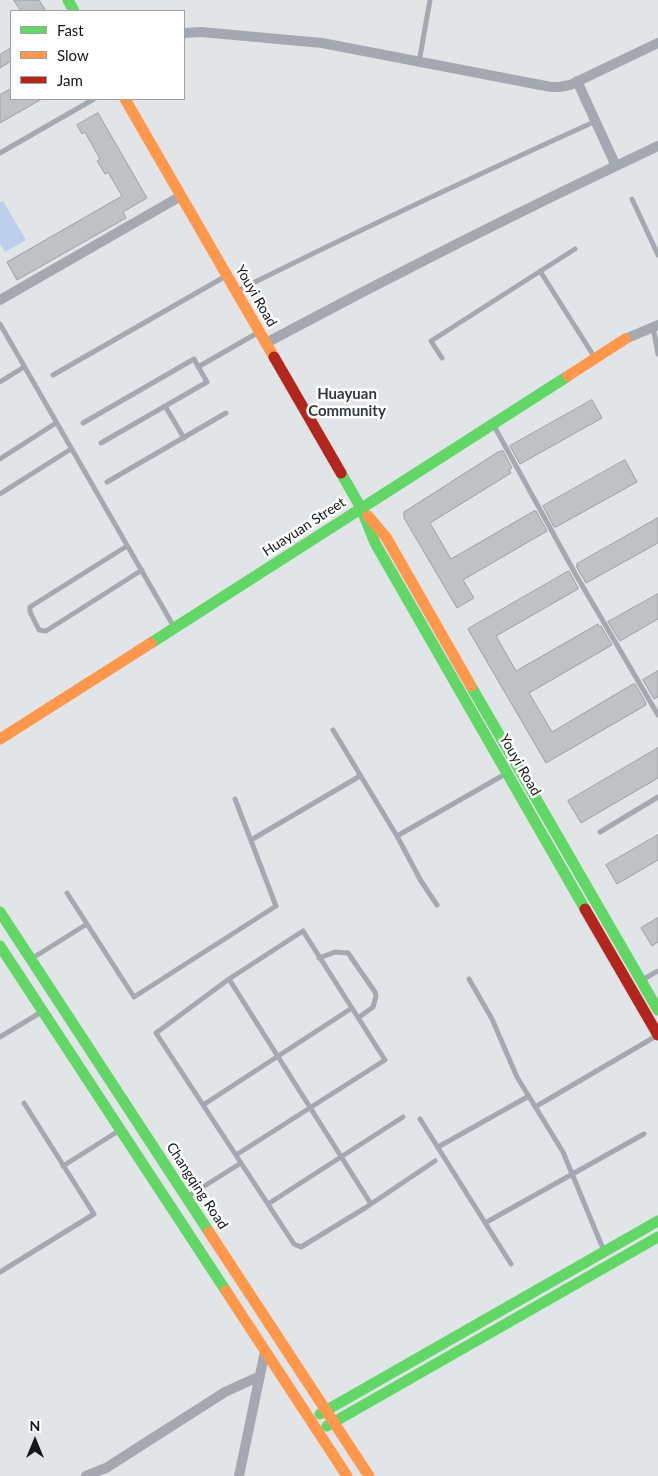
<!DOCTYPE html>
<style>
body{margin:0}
#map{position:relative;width:658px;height:1476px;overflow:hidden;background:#e2e5e8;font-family:Lato,sans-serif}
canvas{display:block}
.legend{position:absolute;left:10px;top:10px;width:175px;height:90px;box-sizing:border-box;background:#fff;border:1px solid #a1a1a3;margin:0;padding:6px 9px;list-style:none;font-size:15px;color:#131518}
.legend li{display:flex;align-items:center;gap:10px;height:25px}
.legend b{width:25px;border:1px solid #a1a1a3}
.north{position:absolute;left:10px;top:1416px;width:50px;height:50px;-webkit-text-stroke:4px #fff;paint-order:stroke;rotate:0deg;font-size:14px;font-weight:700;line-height:20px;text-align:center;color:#131518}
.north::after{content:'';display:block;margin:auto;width:18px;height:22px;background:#131518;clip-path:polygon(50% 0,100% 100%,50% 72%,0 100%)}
</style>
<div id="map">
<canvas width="658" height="1476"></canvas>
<ul class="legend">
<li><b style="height:6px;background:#63d668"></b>Fast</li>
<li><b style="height:6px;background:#ff974d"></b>Slow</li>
<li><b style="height:6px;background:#b3261e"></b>Jam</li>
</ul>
<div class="north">N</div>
</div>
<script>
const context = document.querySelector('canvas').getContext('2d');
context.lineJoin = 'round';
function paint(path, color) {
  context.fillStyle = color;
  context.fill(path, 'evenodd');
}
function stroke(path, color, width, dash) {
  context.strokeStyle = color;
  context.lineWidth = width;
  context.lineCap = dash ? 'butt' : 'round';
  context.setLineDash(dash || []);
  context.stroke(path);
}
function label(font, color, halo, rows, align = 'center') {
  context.font = font + ' Lato,sans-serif';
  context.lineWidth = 5;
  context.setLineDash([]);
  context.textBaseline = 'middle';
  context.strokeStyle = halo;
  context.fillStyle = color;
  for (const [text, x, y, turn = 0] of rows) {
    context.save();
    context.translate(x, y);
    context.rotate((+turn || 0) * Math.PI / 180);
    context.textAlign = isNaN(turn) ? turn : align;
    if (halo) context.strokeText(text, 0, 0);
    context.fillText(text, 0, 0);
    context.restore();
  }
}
const green = new Path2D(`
 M3,201l23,39 -21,12 -5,-8v-42z`);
const building = new Path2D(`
 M14,0h25l7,11h-25z
 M11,48v13l-11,7v-13z
 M11,89v10h31l-42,24v-28z
 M98,113l49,85 -24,14 3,6 -109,62 -10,-18 115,-66 -14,-24 -3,2 -8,-13 3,-2 -15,-27 -3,2 -5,-9z
 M592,400l10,18 -82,46 -10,-18z
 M503,451l9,17 -3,2 2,3 -81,50 21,36 83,-48h2l11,20 -84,49 11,18 -17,10 -53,-90v-6l94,-60z
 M625,460l12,22 -81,45h-2l-11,-21z
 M658,518v25l-72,40 -10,-17 2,-1 -1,-1z
 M569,571l9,17v1l-82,47 20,35 82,-47 1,3 2,-1 11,19 -83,48 23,39 81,-48h2l11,19 -1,1 1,1 -100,58 -78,-134z
 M658,594v25l-38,22 -12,-19z
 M658,671v26l-4,2 -11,-19z
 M658,748v30l-77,45 -13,-22z
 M658,835v25l-41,24 -11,-19z
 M658,918v24l-6,4 -11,-18z`);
const lane = new Path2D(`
 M419,62l11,-62
 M0,153l94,-54
 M632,199l26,56
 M540,271l55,87
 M237,291c118,-59 238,-115 359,-170
 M0,324l174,303
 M653,327l5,27
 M442,358l-11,-17 144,-92
 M198,367l61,-35
 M53,375l173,-99
 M0,382l24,-15
 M165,406l19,32
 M83,423l111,-64 13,23 -106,61
 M493,424l83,151 82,140
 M0,459l56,-36
 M107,482l119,-69
 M0,494l71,-45
 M127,546l-97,61v5l9,18 7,1 96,-61
 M333,730l64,106 24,45 16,24
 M600,832l58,-35
 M397,836l110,-63
 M251,840l109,-64
 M67,893l67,104 142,-91 -41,-107
 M319,958l16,-6 13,1 27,39 1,4 -3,11 -15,11
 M31,959l56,-35
 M229,979l142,225
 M469,979l23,40 25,58 46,75 41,99
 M642,980l16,-9
 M0,1037l43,-26
 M203,1105l149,-97
 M535,1107l123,-72
 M420,1119l91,145
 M438,1147l91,-51
 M236,1155l149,-95 -82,-129 -74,48 -73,54 138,211 7,3 64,-39 70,-47
 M63,1166l57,-36
 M187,1197l54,-34
 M268,1204l135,-87
 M485,1223l159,-89
 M0,1272l94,-58 -70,-111`);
const street = new Path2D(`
 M184,33l17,-1 121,11 229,44h8l11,-2 88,-42
 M577,81l39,85
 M0,300l181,-104
 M625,339l33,-14
 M266,343c129,-69 260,-135 392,-197
 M86,1476l20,-8 119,-76 35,-16
 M239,1476l26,-125`);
const fast = new Path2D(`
 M68,0l6,11
 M341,473l20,35 14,35 210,366
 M151,643l417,-267
 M471,686l187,324
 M0,912l209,320
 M0,946l226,345
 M320,1414l338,-193
 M327,1426l331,-189`);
const slow = new Path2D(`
 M125,99l149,258
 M568,376l57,-37
 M368,516l18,21 85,149
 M0,739l151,-96
 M209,1232l160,244
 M226,1291l121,185`);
const jam = new Path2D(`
 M274,357l67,116
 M585,909l73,126`);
const streetNames = [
 ["Youyi Road",256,296,60],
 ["Huayuan Street",304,527,-33],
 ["Youyi Road",520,765,60],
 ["Changqing Road",197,1186,57]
];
const neighbourhoodNames = [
 ["Huayuan",347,394],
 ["Community",347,411]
];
paint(green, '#bdcfea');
paint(building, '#bfc2c5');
stroke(building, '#9d9fa2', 1);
stroke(lane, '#a4a9b1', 5);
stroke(street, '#a4a9b1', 10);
stroke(fast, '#63d668', 11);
stroke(slow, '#ff974d', 11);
stroke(jam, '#b3261e', 11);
label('14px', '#131518', '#fff', streetNames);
label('bold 15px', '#33383e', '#fff', neighbourhoodNames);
</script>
